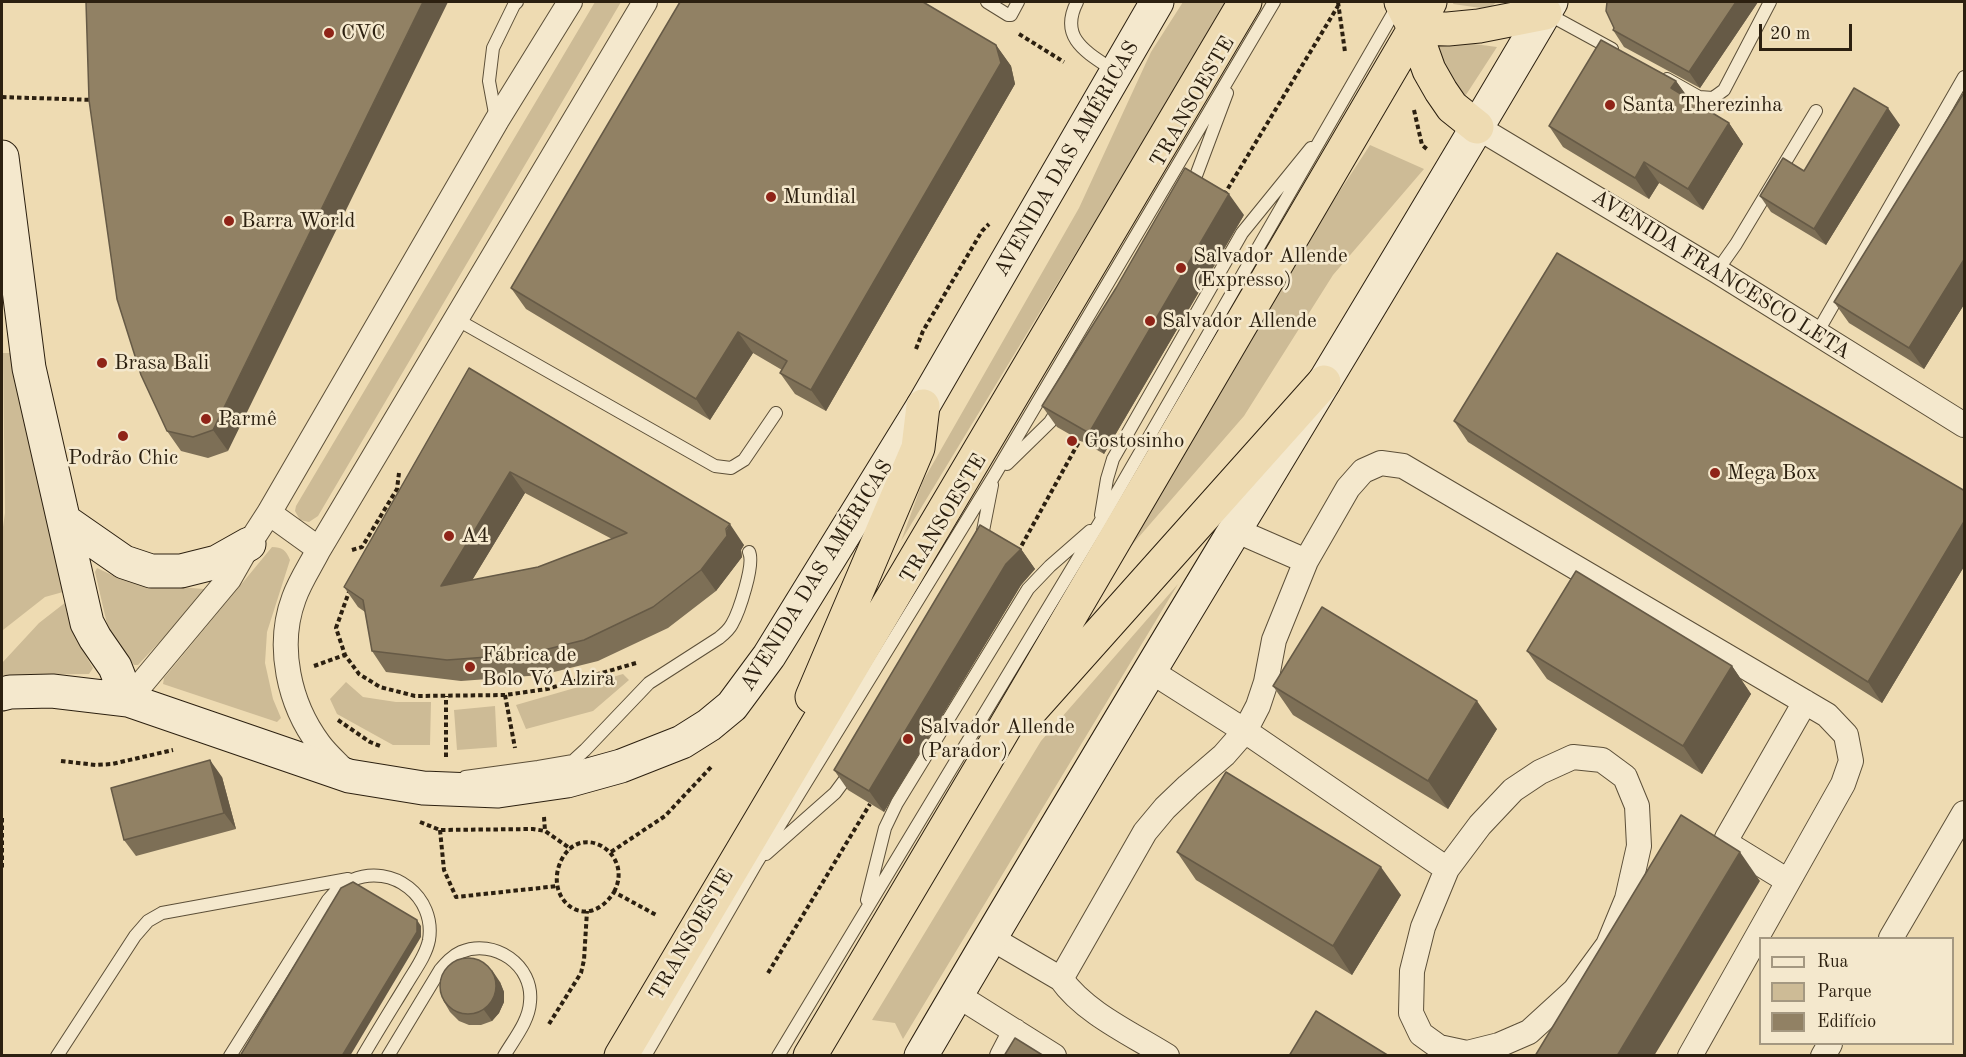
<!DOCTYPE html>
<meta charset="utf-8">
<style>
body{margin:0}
#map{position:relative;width:1966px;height:1057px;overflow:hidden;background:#eedbb2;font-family:"Old Standard TT",serif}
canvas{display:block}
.frame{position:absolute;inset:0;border:3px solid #2c2010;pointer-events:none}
.legend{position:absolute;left:1759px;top:937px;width:195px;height:108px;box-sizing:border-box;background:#f4e8cd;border:2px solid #a49881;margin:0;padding:8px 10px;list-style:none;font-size:18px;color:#2c2010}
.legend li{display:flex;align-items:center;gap:12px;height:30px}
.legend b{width:30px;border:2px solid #a49881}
.scale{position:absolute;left:1759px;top:24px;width:93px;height:27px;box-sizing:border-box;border:3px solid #2c2010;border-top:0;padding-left:8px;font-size:18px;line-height:21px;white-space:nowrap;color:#2c2010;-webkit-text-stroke:4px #f4e8cd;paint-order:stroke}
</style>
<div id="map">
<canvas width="1966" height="1057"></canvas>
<div class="frame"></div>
<ul class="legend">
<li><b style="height:8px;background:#f4e8cd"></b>Rua</li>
<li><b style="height:16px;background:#cdbb96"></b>Parque</li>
<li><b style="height:16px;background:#918164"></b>Edifício</li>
</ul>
<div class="scale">20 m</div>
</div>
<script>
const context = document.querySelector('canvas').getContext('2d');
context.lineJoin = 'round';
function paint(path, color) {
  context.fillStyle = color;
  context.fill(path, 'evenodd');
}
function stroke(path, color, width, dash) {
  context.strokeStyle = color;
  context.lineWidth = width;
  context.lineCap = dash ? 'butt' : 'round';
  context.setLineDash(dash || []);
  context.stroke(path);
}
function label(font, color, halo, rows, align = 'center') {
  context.font = font + ' "Old Standard TT",serif';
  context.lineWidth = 5;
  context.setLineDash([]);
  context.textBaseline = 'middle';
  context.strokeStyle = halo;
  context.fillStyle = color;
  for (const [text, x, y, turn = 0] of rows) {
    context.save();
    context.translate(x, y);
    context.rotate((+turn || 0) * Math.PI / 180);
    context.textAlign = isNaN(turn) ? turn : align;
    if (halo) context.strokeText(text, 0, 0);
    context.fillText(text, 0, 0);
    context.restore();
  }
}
const green = new Path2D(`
 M595,2h26l-303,514 -9,6 -9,-2 -5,-9 1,-5z
 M1183,2h45l-327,539 22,-60 156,-273 72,-156z
 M1454,2h43l-9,7 -35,-5z
 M1436,39l61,8 -35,54 -32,-52z
 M1370,145l54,24 -91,106 -89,141 -133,153 135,-235z
 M3,353h8l52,239 -18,5 -42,33 -1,-96 3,-21z
 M272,547c10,0 14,3 18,13l-23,72 -2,31 8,36 8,19 -4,4 -114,-38 1,-6z
 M97,568l19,9 25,7 63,5 1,4 -67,72h-4l-17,-19 -10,-22 -12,-52z
 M1178,584l-275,455 -8,-16 -23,-3 169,-279z
 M66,602l11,39 16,27 -4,6 -87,1v-12l37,-40z
 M623,674l6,6 -36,31 -67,18 -10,-24z
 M346,682l17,15 33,5h35l-1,43h-37l-56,-31 -7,-15z
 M495,706l2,41 -40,3 -3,-40z`);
const path = new Path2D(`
 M1338,2l7,50
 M1019,34l45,28
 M2,97l92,3
 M1414,110l8,35 6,5
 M1224,195l114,-189
 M916,349l7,-18 59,-100 7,-7
 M352,550l10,-3 35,-58 2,-16
 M1018,552l62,-112
 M350,589l-14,39 9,27 14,19 21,13 35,9 90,-1 42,-6 89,-26
 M314,666l31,-11
 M505,695l10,53
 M338,720l32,22 10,4
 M446,757v-61
 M61,761l35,4 16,-1 61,-14
 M544,817l1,14
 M2,818v52
 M420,822l20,8 93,-1 12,2 26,18
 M440,830l4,40 12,27 102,-11
 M611,852l54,-36 47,-50
 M614,892c20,-37 -30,-70 -51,-35 -23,40 23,79 51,35l44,24
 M768,973l102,-169
 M549,1024l32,-51 3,-13 3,-49`);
const service = new Path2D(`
 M987,2l21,13h3l7,-13
 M1077,2c-19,37 11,51 39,70
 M1546,13l66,36
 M1667,79l32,18 14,1 11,-8 46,-88
 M496,119l-7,-38 4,-33 21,-43 3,-3
 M1191,189l36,-96
 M1717,271l19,-27 80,-133
 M456,319l259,147 16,2 13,-8 32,-47
 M1817,333l147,-256
 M1007,464l43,-42 10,-16
 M1101,515l6,-36 6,-20 129,-226 69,-85
 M981,541l11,-56
 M465,777l73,-10 35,-6 12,-11 64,-67 70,-45c5,-4 10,-8 13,-14 7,-12 23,-60 17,-72
 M766,854l69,-61 17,-23
 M867,900l18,-72 12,-25 131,-214 22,-23 40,-35
 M57,1056l78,-120 13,-15 14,-8 186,-34
 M230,1056l98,-156c7,-8 14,-16 24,-20 41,-17 84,17 77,60 -3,16 -15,31 -23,45 -14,23 -29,47 -43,71
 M388,1056l52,-86c6,-7 12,-14 21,-18 33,-14 73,13 69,50 -1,19 -16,37 -26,54
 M645,1056l112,-194 237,-386 280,-474
 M778,1056l322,-534 298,-517`);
const minor = new Path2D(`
 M1477,127l240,144 247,154
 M269,513l50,36
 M1235,530l71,31
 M1149,670l96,61 202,138
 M128,700l101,-121 20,-35 20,-31 228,-393 73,-118
 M1573,757l29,3 23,17 12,29 2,40 -12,53 -19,46 -33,45 -46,42 -30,13 -32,8 -28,-6 -18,-13 -10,-21 1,-42 11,-44 24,-58 33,-44 33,-35 27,-18z
 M347,774c-9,-10 -20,-19 -28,-30 -30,-40 -43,-98 -25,-146 6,-17 17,-33 25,-49l326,-547
 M1788,881l-57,-35 -4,-8 78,-136
 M991,938l70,41
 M1891,938l73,-125
 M957,995l97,61
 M1002,1056l13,-25
 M1167,1056c-35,-22 -82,-43 -106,-77l84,-147 20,-24 23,-22 36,-31 21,-24 13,-25 8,-24 8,-42 32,-79 42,-73 15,-17 18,-8 22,3 424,249 19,20 5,26 -8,23 -153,272
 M1823,1056l7,-12`);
const secondary = new Path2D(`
 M2,157l27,211 58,255 8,15 20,29 13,33
 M65,521l59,41 27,9h30l36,-9 32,-18
 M2,694l8,-2 42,-1 76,9 221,76 74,12 75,3 69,-10 54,-15 61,-24 27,-17 23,-19 37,-50 154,-250 234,-404
 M921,1056c206,-354 423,-701 630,-1054`);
const trunk = new Path2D(`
 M1401,2l13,26 15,42 12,21 11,16 25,20
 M1414,28l34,1 31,-3 66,-13
 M812,697l106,-249 5,-42
 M1031,710l293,-328
 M621,1056l624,-1054
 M810,1056l174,-293 446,-761`);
const wall = new Path2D(`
 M1758,2l-58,86 -76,-41 -11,-17z
 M996,45l15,21 4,18 -189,327 -31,-17 -15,-21 2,-3 -29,-17 -43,67 -184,-111 -15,-21z
 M1676,81l13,18 40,24 14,21 -40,66 -44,-27 -10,16 -86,-52 -14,-21z
 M1965,91v212l-41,66 -75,-46 -15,-21z
 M89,100l139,351 -20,7 -27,-7 -14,-20z
 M1900,125l-74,120 -55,-33 -11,-16 44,-25z
 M1244,215l-140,239 -47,-27 -15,-21z
 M469,368l275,177 -3,5 1,7 -26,34 -48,37 -70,33 -56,14 -81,6 -75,-9 -14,-21 -7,-39 -7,-5 -14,-20zM525,493l87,46 -74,28 -66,13z
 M1454,421l511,70v74l-83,138 -414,-261z
 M1021,549l14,20 -14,16 -137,227 -36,-22 -14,-20z
 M1527,651l205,15 19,28 -49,80 -155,-95z
 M1273,686l224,43 -49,80 -155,-94z
 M222,777l14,52 -100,27 -12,-16z
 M1177,852l224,43 -49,80 -156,-95z
 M500,982l4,10v10l-5,11 -7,8 -11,4h-12l-10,-4 -9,-9 -7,-12z`);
const shadedWall = new Path2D(`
 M423,2h25l-220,449 -15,-21z
 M1736,2h22l-58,86 -11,-16z
 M996,45l15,21 4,18 -189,327 -15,-21z
 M1676,81l15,21 -20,-14z
 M1888,108l12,17 -74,120 -12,-16z
 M1729,123l14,21 -40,66 -15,-21z
 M1644,162l15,21 -10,16 -14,-21z
 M1229,194l15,21 -140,239 -15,-21z
 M1965,258v45l-41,66 -15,-21z
 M738,332l15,21 -43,67 -14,-21z
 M510,472l15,21 -69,114 -15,-21z
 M1965,520v45l-83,138 -14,-21z
 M730,524l14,21 -3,5 1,7 -26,34 -15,-21z
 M1021,549l14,20 -14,16 -137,227 -15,-21 137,-227z
 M1732,666l19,28 -49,80 -19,-28z
 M1477,701l20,28 -49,80 -20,-28z
 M210,760l12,17 14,52 -12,-16z
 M1740,852l20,29 -106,175h-37z
 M1381,867l20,28 -49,80 -19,-29z
 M417,920l4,6v11l-71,119h-8z
 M492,970l8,12 4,10v10l-5,11 -7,8 -8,-11z`);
const building = new Path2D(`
 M86,2h337l-210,428 -20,7 -26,-6 -26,-56 -24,-76 -28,-199z
 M680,2h243l73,43 5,18 -190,327 -31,-17 7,-12 -49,-29 -42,67 -185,-111z
 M1607,2h129l-47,70 -76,-42 1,-2 -8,-17z
 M1601,40l75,41 -5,7 58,35 -41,66 -44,-27 -9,16 -86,-52z
 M1854,88l34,20 -74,121 -54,-33 23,-38 21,13z
 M1965,91v167l-56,90 -75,-46z
 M1185,168l44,26 -140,239 -47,-27 74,-118z
 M1557,253l408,238v29l-97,162 -414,-261z
 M469,368l261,156 -4,5 1,7 -26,34 -48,37 -69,33 -56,14 -81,6 -75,-9 -9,-51 -19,-13zM510,472l117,61 -89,34 -97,19z
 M980,525l41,24 -15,15 -137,227 -35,-21z
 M1576,571l156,95 -49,80 -156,-95z
 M1322,607l155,94 -49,80 -155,-95z
 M210,760l14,53 -100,27 -13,-52z
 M1226,772l155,95 -48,79 -156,-94z
 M1681,815l59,37 -123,204h-82z
 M353,882l64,38v12l-75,124h-102l101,-168z
 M440 986a28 28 0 1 1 56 0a28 28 0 1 1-56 0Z
 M1316,1011l73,45h-100z
 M1015,1038l29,18h-40z`);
const markers = [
 [329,33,6,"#8f2418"],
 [1610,105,6,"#8f2418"],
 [771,197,6,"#8f2418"],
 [229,221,6,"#8f2418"],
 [1181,268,6,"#8f2418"],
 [1150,321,6,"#8f2418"],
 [102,363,6,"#8f2418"],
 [206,419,6,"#8f2418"],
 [123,436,6,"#8f2418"],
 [1072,441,6,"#8f2418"],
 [1715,473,6,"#8f2418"],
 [449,536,6,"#8f2418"],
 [470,667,6,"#8f2418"],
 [908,739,6,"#8f2418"]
];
const poiNames = [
 ["CVC",341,33],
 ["Santa Therezinha",1622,105],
 ["Mundial",783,197],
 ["Barra World",241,221],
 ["Salvador Allende",1193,256],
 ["(Expresso)",1193,280],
 ["Salvador Allende",1162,321],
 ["Brasa Bali",114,363],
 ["Parmê",218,419],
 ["Gostosinho",1084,441],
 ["Podrão Chic",123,458,"center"],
 ["Mega Box",1727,473],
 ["A4",461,536],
 ["Fábrica de",482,655],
 ["Bolo Vó Alzira",482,679],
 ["Salvador Allende",920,727],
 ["(Parador)",920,751]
];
const streetNames = [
 ["TRANSOESTE",1193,102,-60],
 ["AVENIDA DAS AMÉRICAS",1067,159,-60],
 ["AVENIDA FRANCESCO LETA",1721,275,32],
 ["TRANSOESTE",944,519,-59],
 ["AVENIDA DAS AMÉRICAS",817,576,-58],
 ["TRANSOESTE",692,935,-60]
];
paint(green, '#cdbb96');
stroke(service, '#5c4f38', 14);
stroke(minor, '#5c4f38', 26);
stroke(secondary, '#2c2010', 35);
stroke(trunk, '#2c2010', 35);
stroke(path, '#2c2010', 4, [4.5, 3]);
stroke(service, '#f4e8cd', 12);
stroke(minor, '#f4e8cd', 24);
stroke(secondary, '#f4e8cd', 33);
stroke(trunk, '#eedbb2', 33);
paint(wall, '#7d6f56');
paint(shadedWall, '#665a46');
paint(building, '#918164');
stroke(building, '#665a46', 1.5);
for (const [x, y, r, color] of markers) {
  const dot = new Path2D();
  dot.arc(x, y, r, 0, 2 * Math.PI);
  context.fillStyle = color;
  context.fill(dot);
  stroke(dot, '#f4e8cd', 2);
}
label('21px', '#2c2010', '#f4e8cd', poiNames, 'left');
label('21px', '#2c2010', '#f4e8cd', streetNames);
</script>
